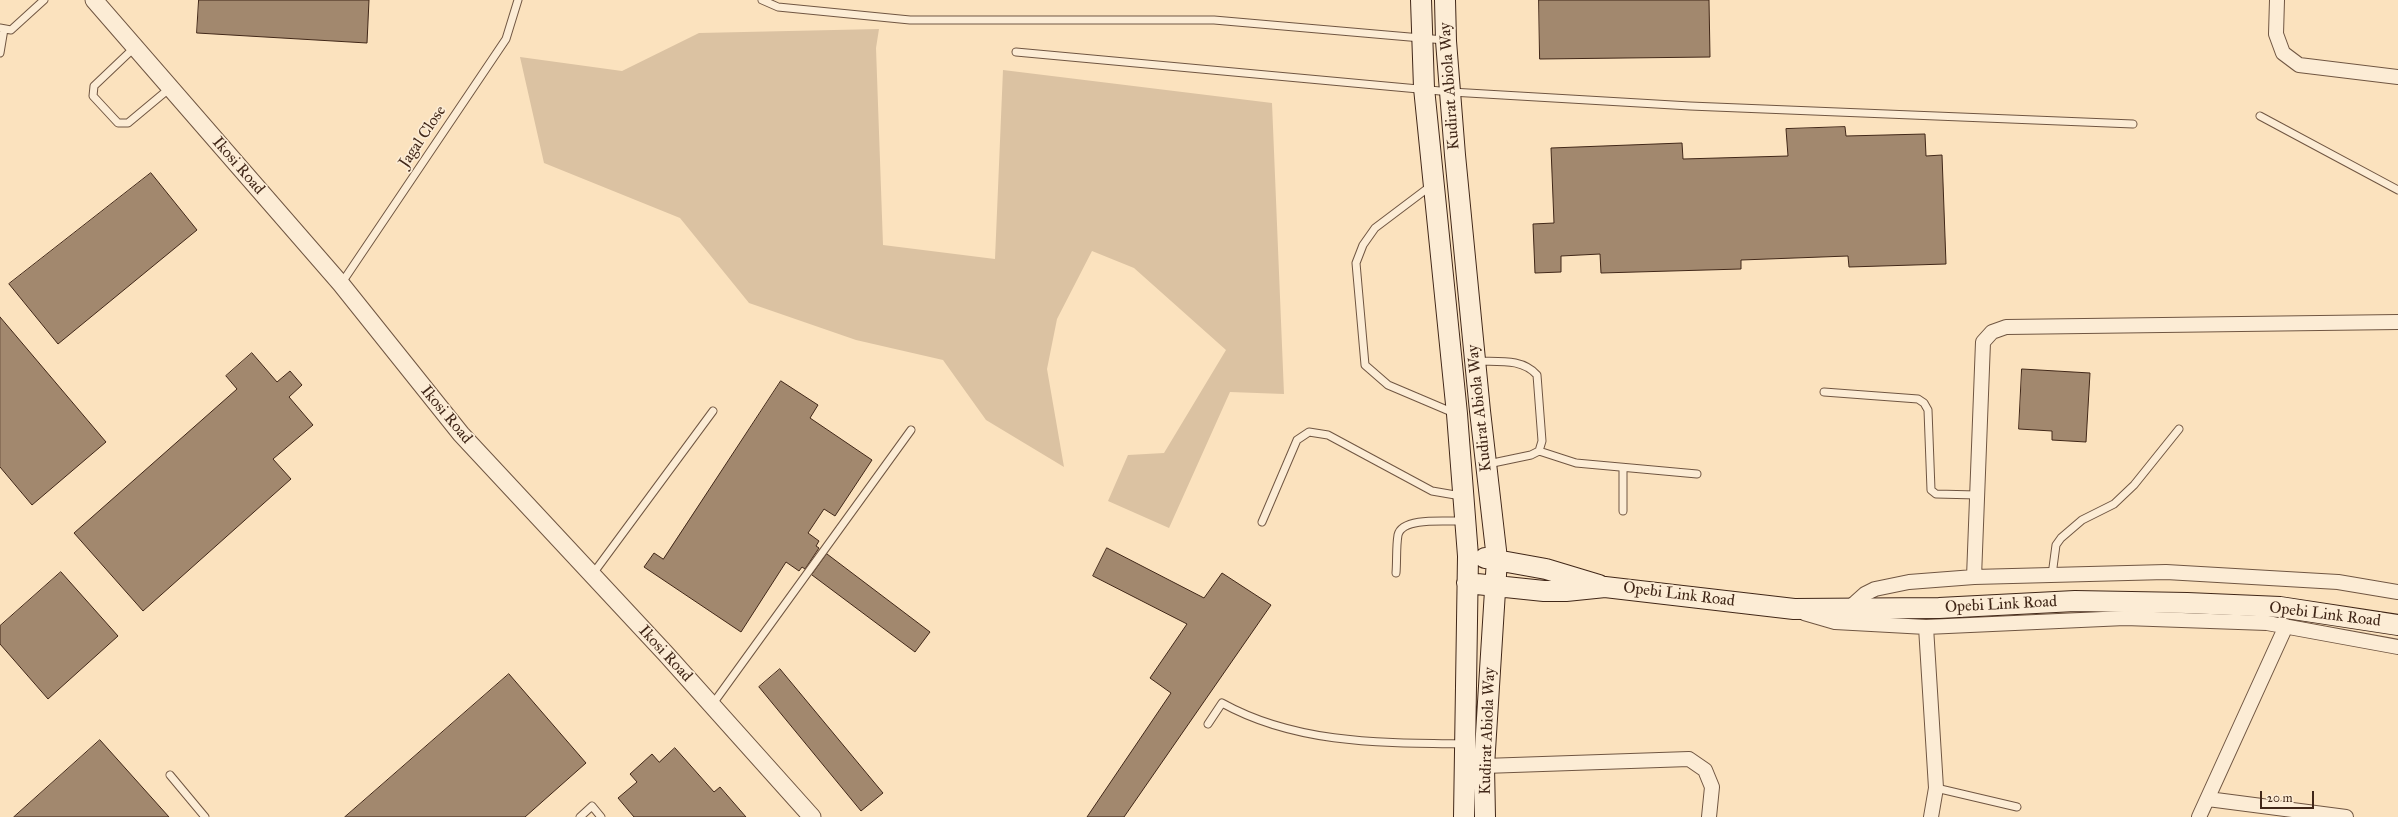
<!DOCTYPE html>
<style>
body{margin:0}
#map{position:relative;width:2398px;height:817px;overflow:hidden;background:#fbe2be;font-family:"IM FELL Great Primer",serif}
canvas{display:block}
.scale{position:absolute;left:2260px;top:791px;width:54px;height:18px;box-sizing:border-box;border:2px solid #412718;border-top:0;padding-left:5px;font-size:12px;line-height:14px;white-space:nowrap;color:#412718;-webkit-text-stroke:3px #fcecd5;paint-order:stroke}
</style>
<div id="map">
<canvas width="2398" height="817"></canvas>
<div class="scale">20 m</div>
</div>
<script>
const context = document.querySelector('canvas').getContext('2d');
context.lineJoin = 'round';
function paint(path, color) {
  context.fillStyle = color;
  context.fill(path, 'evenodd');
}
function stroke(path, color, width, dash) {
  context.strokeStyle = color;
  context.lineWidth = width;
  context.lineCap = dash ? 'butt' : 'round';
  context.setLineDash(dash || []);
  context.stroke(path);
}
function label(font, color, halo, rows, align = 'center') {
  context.font = font + ' "IM FELL Great Primer",serif';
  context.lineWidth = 3.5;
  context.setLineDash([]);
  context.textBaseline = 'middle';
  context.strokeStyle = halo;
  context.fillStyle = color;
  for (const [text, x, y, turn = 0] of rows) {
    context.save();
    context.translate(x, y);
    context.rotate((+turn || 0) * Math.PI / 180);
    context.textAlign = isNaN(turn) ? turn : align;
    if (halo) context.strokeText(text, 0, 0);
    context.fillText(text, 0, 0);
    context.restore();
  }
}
const green = new Path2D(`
 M879,29l-3,19 7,197 112,14 8,-189 269,33 12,291 -54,-2 -61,136 -61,-27 20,-46 36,-2 62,-103 -92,-82 -42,-17 -35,68 -10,50 17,98 -78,-47 -43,-60 -87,-20 -107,-37 -69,-85 -136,-55 -24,-106 102,14 77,-38z`);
const building = new Path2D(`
 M199,0h170l-2,43 -170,-10z
 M1539,0h170l1,57 -170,2z
 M1845,127l1,9 79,-2 1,22 16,-1 4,109 -97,3 -1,-11 -107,4v9l-140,4 -1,-19 -39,2v16l-26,1 -2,-49 21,-1 -3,-75 131,-5 1,16 105,-3 -2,-27z
 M151,173l46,57 -139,114 -49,-60z
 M0,317l106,125 -74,63 -32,-38z
 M252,353l25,29 13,-11 12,14 -13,12 24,28 -40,34 18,20 -148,132 -69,-78 163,-144 -11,-13z
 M2022,369l68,4 -4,69 -34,-2v-9l-33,-2z
 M781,381l37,24 -8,13 62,42 -37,56 -11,-7 -16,24 11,8 -3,5 3,2 -14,21 -3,-2 -3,4 -13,-9 -45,70 -97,-65 10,-14 9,6z
 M1107,548l97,50 18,-25 49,32 -147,212h-37l84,-124 -21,-15 37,-54 -94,-48z
 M827,554l103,78 -15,20 -103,-77z
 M61,572l57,64 -70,63 -48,-55v-18z
 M780,669l103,124 -22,18 -102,-124z
 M509,674l77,89 -61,54h-180z
 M100,740l69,77h-155z
 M675,748l39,44 6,-5 26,30h-112l-16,-19 19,-16 -7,-8 22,-20 7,8z`);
const service = new Path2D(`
 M762,0l16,7 132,13h304l230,20
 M0,28l11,2 33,-30
 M135,47l-41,39 -1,10 25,27h10l42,-35
 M1016,52l435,40 239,14 443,18
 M0,53l4,-24
 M2260,116l138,74
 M1432,185l-57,43 -12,17 -7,18 9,102 23,20 66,28
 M341,284l165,-245 12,-39
 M1477,361c21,1 45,-3 60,14l5,66 -3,10 -8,4 -43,9
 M1824,392l94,7 6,4 4,7 3,80 5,4 41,1
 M1539,451l37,12 121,11
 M1623,511v-43
 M1262,522l35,-82 12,-8 19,3 104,56 29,5
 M1396,573c1,-12 0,-26 2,-38 4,-19 52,-13 67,-14
 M592,575l121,-164
 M2052,575l4,-30 5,-7 21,-18 32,-16 20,-19 45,-56
 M712,705l199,-275
 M1208,724l14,-21c74,41 159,40 241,41
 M170,775l35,42
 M1936,788l81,19
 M580,817l12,-11 9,11`);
const minor = new Path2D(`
 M2277,0l-1,34 7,19 16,12 99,12
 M1974,577l9,-235 9,-10 14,-5 392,-5
 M1846,611l19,-17 10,-5 34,-7 65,-5 192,-5 172,10 60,10
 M1804,613l31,9 91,5 199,-9 142,5 131,24
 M1926,627l10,161 -5,29
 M1484,766l205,-7 16,11 7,17 -3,30
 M2208,799l138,18
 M2199,817l87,-191`);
const tertiary = new Path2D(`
 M94,0l247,284 120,150 205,220 146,163`);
const secondary = new Path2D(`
 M1421,0l3,88 33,326 11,142 -4,261
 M1445,0l1,41 9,114 25,256 17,148 -13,207 1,51
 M1485,558l61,11 53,16
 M1467,583l77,8h22l39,-4 189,22 145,-1 136,-7 112,2 93,4 118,18`);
const streetNames = [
 ["Kudirat Abiola Way",1450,86,-94],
 ["Jagal Close",423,137,-56],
 ["Ikosi Road",238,166,49],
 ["Kudirat Abiola Way",1480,408,-96],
 ["Ikosi Road",446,415,50],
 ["Opebi Link Road",1679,595,7],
 ["Opebi Link Road",2001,605,-3],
 ["Opebi Link Road",2325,615,7],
 ["Ikosi Road",665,654,47],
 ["Kudirat Abiola Way",1488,731,-88]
];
paint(green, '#dbc2a2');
paint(building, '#a2886e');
stroke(building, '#412718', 1);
stroke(service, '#705642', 9);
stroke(minor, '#705642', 16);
stroke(tertiary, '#705642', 19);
stroke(secondary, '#412718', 22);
stroke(service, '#fcecd5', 7);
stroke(minor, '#fcecd5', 14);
stroke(tertiary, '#fcecd5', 17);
stroke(secondary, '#fcecd5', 20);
label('16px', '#412718', '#fcecd5', streetNames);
</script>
